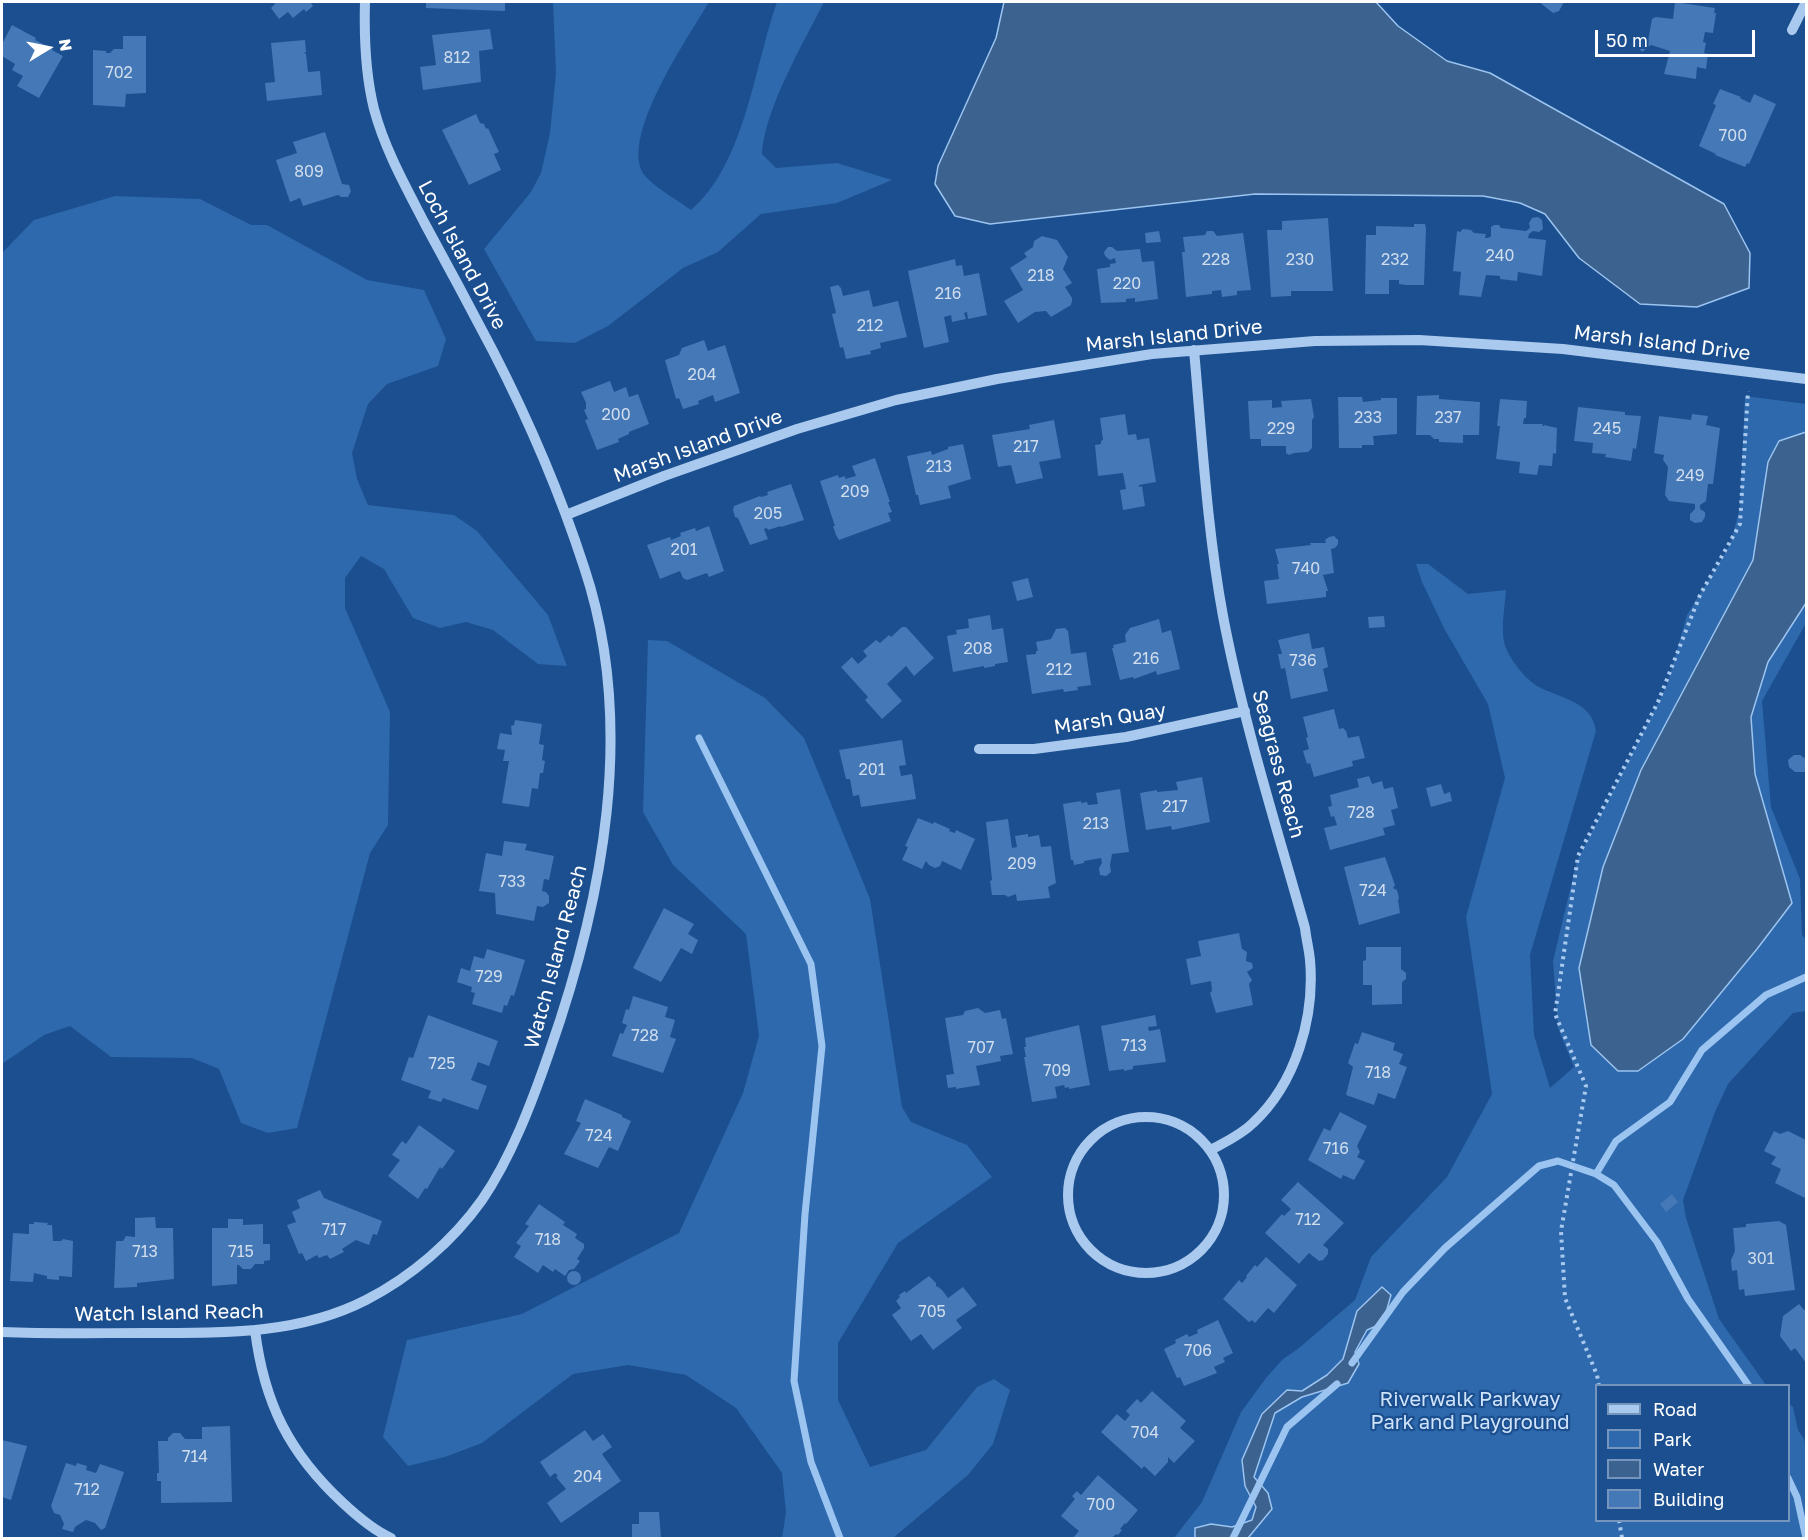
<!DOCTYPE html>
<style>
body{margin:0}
#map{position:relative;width:1808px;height:1540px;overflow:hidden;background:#1b4f8f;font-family:"Golos Text",sans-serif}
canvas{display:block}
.frame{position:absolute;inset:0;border:3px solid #fff;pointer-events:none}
.legend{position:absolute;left:1595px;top:1384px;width:195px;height:138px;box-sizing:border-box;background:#1b4f8f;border:2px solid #7695bc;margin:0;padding:8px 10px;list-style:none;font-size:18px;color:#fff}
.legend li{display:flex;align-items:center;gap:12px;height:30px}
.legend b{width:30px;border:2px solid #7695bc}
.north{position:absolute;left:18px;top:18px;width:60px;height:60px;-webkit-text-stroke:4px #1b4f8f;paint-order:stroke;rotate:80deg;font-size:16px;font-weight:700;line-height:24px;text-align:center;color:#fff}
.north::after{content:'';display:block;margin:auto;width:21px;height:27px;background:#fff;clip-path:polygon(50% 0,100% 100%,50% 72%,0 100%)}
.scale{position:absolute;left:1595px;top:30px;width:160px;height:27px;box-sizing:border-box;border:3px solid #fff;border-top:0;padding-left:8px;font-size:18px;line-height:21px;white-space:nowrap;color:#fff;-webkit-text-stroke:4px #1b4f8f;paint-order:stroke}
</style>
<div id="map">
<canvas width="1808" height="1540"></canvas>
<div class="frame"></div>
<ul class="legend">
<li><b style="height:8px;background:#a9c9ee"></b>Road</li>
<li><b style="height:16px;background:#2e69ad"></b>Park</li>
<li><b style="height:16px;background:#3c6290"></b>Water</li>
<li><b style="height:16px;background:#4478b7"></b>Building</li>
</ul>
<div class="north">N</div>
<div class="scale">50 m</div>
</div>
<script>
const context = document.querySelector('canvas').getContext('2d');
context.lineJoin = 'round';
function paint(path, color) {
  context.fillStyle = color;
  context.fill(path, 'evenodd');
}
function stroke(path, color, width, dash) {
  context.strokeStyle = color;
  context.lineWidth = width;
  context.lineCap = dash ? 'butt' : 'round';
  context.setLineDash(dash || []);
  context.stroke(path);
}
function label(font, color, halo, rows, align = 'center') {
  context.font = font + ' "Golos Text",sans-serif';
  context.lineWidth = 4.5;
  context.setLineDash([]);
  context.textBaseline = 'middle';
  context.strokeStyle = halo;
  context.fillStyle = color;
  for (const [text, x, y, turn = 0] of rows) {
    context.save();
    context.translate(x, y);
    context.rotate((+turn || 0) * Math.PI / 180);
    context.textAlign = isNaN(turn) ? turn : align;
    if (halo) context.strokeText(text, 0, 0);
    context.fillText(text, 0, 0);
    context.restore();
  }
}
const green = new Path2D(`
 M553,2h156c-19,33 -94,140 -63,175 10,11 33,24 45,33 54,-46 63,-143 86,-208h47c-20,40 -60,108 -62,152l14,14 61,-5 55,17 -55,23 -76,11 -43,38 -35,16 -75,58 -33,17 -39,-2 -52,-92 47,-57 10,-19 9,-40 6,-60z
 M115,196l85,3 51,26h16l100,55 57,10 22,49 -8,27 -51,18 -19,20 -16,49 5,26 11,26 86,10 23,16 71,84 19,51 -29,-2 -45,-34 -27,-8 -26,6 -27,-10 -29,-49 -23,-13 -16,22v30l45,104 -2,113 -18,28 -73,275 -29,5 -27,-10 -22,-54 -27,-11 -81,-1 -41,-31 -26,9 -42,29v-811l32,-33z
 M1745,396l61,8v219l-44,78 9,106 29,72 2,56 4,5v71l-13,2 -65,71 -13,28 -32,88 3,18 33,101 47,66 -170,1v134h192l1,-116 4,3 5,23 6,9 2,9v90h-573l-1,-11 -21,-3 -16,4v10h-21l28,-36 39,-90 25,-34 16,-18 17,-12 56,-48 16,-43 76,-80 45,-83 -26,-177 39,-139 -17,-74 -43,-74 -23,-48 -6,-18h12l40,30 38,-4c-1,16 -5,36 -2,52 4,16 22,39 37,46 22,11 51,14 55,43l-66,224 4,80 16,53 24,-21 -16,-39 -5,-67 24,-100 90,-176 20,-70 43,-70 10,-37zM1382,1288l-15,42 -33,58 -32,9 -27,16 -21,64 8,-63 65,-39 16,-16 14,-48z
 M648,640l19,1 98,57 39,40 66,161 32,208 9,15 56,23 25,32 -94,66 -60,100v57l32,67 56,-17 51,-63 17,-8 16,11 -17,54 -25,31 -75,63h-111l4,-26 -4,-39 -46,-65 -50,-33 -58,-10 -55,9 -91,69 -37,14 -37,9 -25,-29 24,-97 115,-26 157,-81 64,-140 16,-57 -13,-102 -73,-69 -30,-53z`);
const water = new Path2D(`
 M1004,2h372l22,24 49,35 43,12 234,131 26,49 -1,35 -52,19 -57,-3 -61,-46 -34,-44 -25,-11 -37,-7 -228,-2 -265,30 -35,-8 -20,-32 3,-18 58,-128z
 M1806,432v171l-38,59 -17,55 4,57 37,129 -35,46 -74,90 -45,32h-20l-27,-26 -12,-77 24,-101 38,-97 112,-210 15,-98 11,-21z
 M1382,1287l9,8 -8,28 -16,7 -12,22 4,12 -11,19 -46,14 -27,16 -21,64 14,16 4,16 -24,29h-53v-10l16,-4 21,3 20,-7 4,-13 -11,-21 -3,-26 20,-46 25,-24 15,1 25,-16 16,-16 14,-48z`);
const stream = new Path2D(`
 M699,738l112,226 11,82 -17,168 -11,167 17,81 29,76
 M1596,1174l20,-33 54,-39 32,-52 64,-55 40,-18
 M1352,1363l51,-71 42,-44 94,-82 19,-5 38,13 18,11 43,57 31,57 61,87
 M1788,1478l9,19 9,41
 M1233,1538l54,-111 50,-43`);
const building = new Path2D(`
 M273,2h40l-2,1 2,3 -7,6 -2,-3 -11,9 -5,-6 -9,7 -8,-11 4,-4z
 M426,2h79v9l-79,-3z
 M1539,2h25l-5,9 -6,2z
 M1675,2l40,6 -1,5h2l-3,20 -8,-1 -2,10 3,1 -2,10 4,1 -2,15 -9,-2 -1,12 -32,-5 6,-23 -19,-6 -9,7 -7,-10 10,-6 3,5 4,-22 4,-2 17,2z
 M12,25l24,13 -1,2 18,9 -1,1 11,6 -24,42 -22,-12 6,-10 -11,-6 3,-6 -13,-8v-12z
 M490,29l3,20 -14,2 2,31 -58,8 -3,-23 16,-2 -4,-30z
 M123,36h23v57l-20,1 -1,13 -32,-2v-55l13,1v2h4l4,-4h9z
 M305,40l1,12 -2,1 2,1 2,18 12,-1 2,24 -55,6 -2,-18 10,-1 -4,-39z
 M1720,89l21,8 -1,1 10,5 4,-9 22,10 -27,60 -2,-1 -2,4 -30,-12 1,-1 -17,-8 17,-41 -3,-1z
 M476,114l4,9 4,1 2,5 2,-1 11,24 -5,2 7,16 -32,15 -27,-55z
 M325,132l17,52 7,1 2,6 -3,6h-7l-3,-2 -35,11 -3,-8 -10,4 -14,-42 21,-7 -4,-11z
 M1538,217l4,3 1,9 -4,3 -6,-1 -4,3 -1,4 18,2 -4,36 -24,-4 -1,9 -17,-2v-3l-14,-1 -5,22 -22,-2 2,-23 -8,-1 4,-40 3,1 3,-3 8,1 3,3 12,1 -1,4h3l3,-2v-9l3,-2h5l2,3 25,3 4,-3 -1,-5 3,-5z
 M1328,218l5,73h-42v5l-20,1 -4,-67h15v-9z
 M1414,224h11l1,5 -2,56h-18l-7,-1v-4h-10v14h-24l1,-59h10v-9l38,1z
 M1159,231l2,11 -15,1 -1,-10z
 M1207,231h6l4,5 26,-3 8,57 -14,1v4l-15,2 -1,-7 -9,1v3l-26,3 -4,-45h3l-2,-15 22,-2z
 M1042,236l15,4 11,17 -5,12 9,14 -7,4 7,11v3l-1,4 -20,12 -5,-6 -11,1 -17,11 -14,-22 19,-11 -13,-22 17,-11 -3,-4 9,-6 1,-6z
 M1108,247h4l5,4 23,-2 2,13 12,-1 4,38 -23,3v-4l-9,1v3l-25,1 -4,-34 13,-2v-3l6,-1 -1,-5 -5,2 -5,-4 -1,-4z
 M955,259l1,7 6,-1 2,11 15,-3 8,42 -19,4 -1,-7 -3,1 2,6 -14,3 -1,-7 -7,2 5,25 -25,6 -16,-77z
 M838,285l3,3 2,8 26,-6 4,17 25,-6 9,36 -27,6 1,5 -11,3 1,3 -25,5 -3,-12 -3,1 -8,-34 4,-1 -6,-26z
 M704,340l4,11 17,-6 15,48 -25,9 -2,-7 -15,6 1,3 -16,5 -4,-11 -3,1 -11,-39 14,-5 3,-7z
 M610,381l4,11 12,-5 3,10 9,-3 11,30 -20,8v2l-11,5 1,3 -22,8 -12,-30 3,-1 -4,-9 2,-1v-6l-5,-11z
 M1439,395v4l41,3 -1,33h-16v8l-24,-1v-3h-5l-4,-4h-14l1,-39z
 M1338,397h24l1,5 18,-2v-2h16v36l-24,2 1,9h-12v3h-23z
 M1311,399l3,18 -2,3v28l-4,4 -14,1 -5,2 -3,-2v-7h-25v-7h-11l-2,-38 24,-1v8l10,-1 -1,-6z
 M1500,399l27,2 -1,17h-2l-1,6h20l-1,2h2v-1l13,3 -1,26 -3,-1 -1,13 -13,-1 -2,10 -18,-2 1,-11 -24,-3 4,-33h-3z
 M1578,407l47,5v3l16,1 -5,33 -3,-1 -2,13 -26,-4 1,-3 -14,-1 1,-10 -19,-2z
 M1125,414l3,21 8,-1 1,6 12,-2 7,44 -17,3v2l3,-1 3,20 -22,4 -3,-20 6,-1 -3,-16 -25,3 -3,-31 6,-1v-3l2,-1 -3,-22z
 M1692,414l16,2 -2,9 14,3 -7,56h-5l-2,17 -6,4v4l5,3v5l-3,5 -7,1 -5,-3v-6l5,-5v-5l-26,-3 -4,-6 3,-28 -5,-7 1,-5 -10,-2 5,-37 32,4z
 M1054,420l7,38 -22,4 4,16 -27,6 -5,-19 -13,2 -6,-32 38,-6 -1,-4z
 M963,444l8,35 -23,7 3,12 -31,7 -2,-10h-2l-9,-39 24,-5 1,4 16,-6v-2z
 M875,458l15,44h-2l4,10 -4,1 3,8 -52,19 -3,-5 -3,-9h2l-15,-45 18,-6 1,3 6,-2v3l11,-3 -4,-10z
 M791,484l13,36 -23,7v-1l-13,4 -1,-2 -3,1 4,10 -18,6 -12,-27 -3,-1 -2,-7 1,-4 26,-10 1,1 7,-2 -1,-3z
 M709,526l15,45 -15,6 -2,-4 -20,7 -4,-2 -3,-7 -20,8 -13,-34 23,-8 1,3 10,-4 -1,-3 15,-5 1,3z
 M1334,536l4,4v4l-3,4 -4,1 3,24 -11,2 5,16h-2v6l-59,7 -3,-23 15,-2 -2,-15h2l-4,-15 36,-4 -1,-2h16l-1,-3 4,-3z
 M1028,578l5,19 -16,4 -5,-19z
 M990,615l2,15 11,-2 5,34 -13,2v2l-11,2v-2l-31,6 -6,-36 10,-2 -1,-4 13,-2 -1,-9z
 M1384,616l1,11 -16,1 -1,-11z
 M1159,619l3,14 9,-3 9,39 -23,6 -1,-4 -22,8 -1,-2 -13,3 -8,-32h2l-1,-3 13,-3 -1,-7 5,-7z
 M902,627h4l28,31 -20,18 -8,-10 -19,18 15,17 -20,18 -17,-19 3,-3 -27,-30 11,-10 6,7 9,-8 -4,-5 13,-11 4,3 9,-8 2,2z
 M1065,628l3,3 3,23 15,-2 5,33 -14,2 1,3 -14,2 -1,-3 -31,5 -6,-39 10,-1v-3h2l-2,-9 15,-3 5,-10z
 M1309,633l3,16 12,-2 4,20 -5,2 5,22 -37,8 -6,-31 -4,1 -3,-15h4l-4,-14z
 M1334,709l5,20 4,-1 3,3 2,7 11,-2 6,22 -13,3 1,5 -39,11 -4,-14 -3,1 -4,-13 6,-2 -3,-11 2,-1 -5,-20z
 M515,720l27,4 -3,20 5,1 -2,15 3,1 -2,12h-3l-2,16 -6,-1 -3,19 -27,-4 7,-42h-6l2,-11 -8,-1 3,-16 12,2 -1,-9 3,-1z
 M902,740l4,25 -7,1 2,10 11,-2 4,25 -55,8 -2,-12 -6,1 -3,-17h-4l-7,-29z
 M1794,755h6l6,4v13h-11l-6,-5 -1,-7z
 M1369,776l3,8 10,-3 2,8 9,-2 5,21 -7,2 4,15 -12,3 2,7 -55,15 -6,-22 13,-3 -3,-9 -3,1 -3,-10 4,-1 -2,-11 29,-8 -2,-8z
 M1202,777l8,45 -38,8 -1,-4 -25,4 -6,-37 17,-3v2l21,-2 -2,-8z
 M1441,784l3,10 6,-2 2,9 -21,6 -5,-19z
 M1120,789l9,63 -17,2 -2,11 1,7 -5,4 -6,-1 -1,-7 3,-5 -1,-5 -17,3v2l-10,2 -1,-5h-2l-8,-56 18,-3v2l6,-1 1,3 10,-1 -2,-11z
 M918,818l15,6 1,-2 16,7 -1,2 6,2 1,-3 19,9 -14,31 -19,-9 -2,5 -5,2 -6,-3 -3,-4 -4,8 -20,-9 6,-13 -3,-1z
 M1008,819l4,29 5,-1 -2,-11 13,-2v3l11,-2 2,12 10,-1 5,37 -8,4 2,11 -33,3 -1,-7 -8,3 -3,-2h-13l-2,-14 2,-1 -6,-58z
 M504,841l23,3 -2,6 29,6 -5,24 -5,-1 -2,12 4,1 3,4v7l-6,4 -6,-1 -3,15 -38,-7 -1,-21 -16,-2 7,-38 16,3z
 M1385,857l10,28 -2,3 4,2 2,8 -1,2 2,13 -41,12 -15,-58z
 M664,908l30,16 -6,10 10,6 -6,14 -11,-6 -20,34 -28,-14z
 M1239,933l3,16 5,3 -1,9 6,2 1,5 -6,4 5,8 -3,4 4,21 -37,8 -6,-20 2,-2 -1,-10 -20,4 -5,-26 15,-3 -3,-15z
 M1366,947h35v22l5,4v6l-4,3v22l-30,1v-20h-9v-24l3,-1z
 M487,949l38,11 -11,36 -3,-1 -4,11 -3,-1 -2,8 -30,-9 3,-11 -4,-1 1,-5 -15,-5 4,-14 9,3 4,-15 10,3z
 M633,996l35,11 -3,10 10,3 -5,17 6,2 -13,34 -51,-17 8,-23 3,1 4,-9 -5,-2 4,-14 3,1z
 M978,1008l7,5 15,-3 2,9 4,-1 7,36 -13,2 1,5 -25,5 4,19 -24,4v-2l-8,1 -2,-13 8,-1 -9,-56 18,-3 2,-4z
 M428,1015l70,26 -9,25 -11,-4 -7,18 16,6 -9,24 -35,-12 -2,4 -13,-4 3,-7 -30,-11 8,-23 4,1z
 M1155,1015l2,11 -9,1 1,4 11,-2 6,33 -33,4v3l-9,2v-2l-15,2 -8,-45z
 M1079,1025l11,60 -21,4v-2l-4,1 -1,-3 -9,2 2,11 -25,4 -8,-45h2l-2,-10h2l-1,-9z
 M1362,1032l33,11 -2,7 10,4 -4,10 8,3 -12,32 -17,-6 -4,12 -28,-10 7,-28 -5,-4 7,-20 3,1z
 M585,1099l37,16v2l9,4 -13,30 -9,-4 -11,21 -34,-14 17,-31 -5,-2z
 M1340,1112l27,14 -10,20 3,6 -3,5 8,4 -11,19 -11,-5 -2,4 -33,-19 16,-32 6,3z
 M419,1125l36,26 -13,18 -2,-2 -13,22 -2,-1 -7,11 -30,-23 12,-16 -8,-5 10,-14 4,3z
 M1774,1131l6,3 8,-3 18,9v54l-1,4 -30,-15 6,-14 -10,-5 5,-7 -12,-6z
 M1298,1182l46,41 -21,22 5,4v5l-5,6 -4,1 -10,-8 -10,11 -34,-31 17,-19 2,2 7,-7 -10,-9z
 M320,1190l4,8 58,23 -5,14 -4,-1 -4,11 -13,-5 -14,9 2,3 -14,7 -3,-4 -8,3 -2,-3 -11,6 -4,-8 -3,1 -12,-29 9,-3 -4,-10 8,-4 -3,-8z
 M1672,1194l6,8 -12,10 -6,-8z
 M539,1204l26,18 -2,3 14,9 -2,4 9,6v4l-7,11 3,2 -6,8 -5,1 -4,6 -10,-7 -2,3 -10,-7 -5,8 -24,-16 7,-11 -5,-3 13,-17 -4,-2z
 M155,1217l1,11h17l1,51 -37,4v4l-23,1 2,-47h7l3,-5 9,1v-19z
 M228,1219h15v6l20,-1v20h7v16l-6,1v3h-9l-4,5h-8l-4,-4h-2v19l-25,2v-58h16z
 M1779,1221l7,4 9,65 -50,6 -1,-7 -5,1 -2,-20 -5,1 -1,-11 4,-9 -2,-23 13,-1v-3z
 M34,1222l14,1 -1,2h5l1,16h8l2,-2 10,2 -1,36 -13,-1v4l-12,-1v-3l-13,-3 -1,9 -23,-1 3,-48 16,1v-10h5z
 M1266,1257l31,28 -23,28 -6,-5 -13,15 -3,-3 -3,2 -26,-23 16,-19 3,3 5,-6 -1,-1 9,-11 2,2z
 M567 1278a7 7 0 1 1 14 0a7 7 0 1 1-14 0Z
 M929,1276l7,7v4l1,-1 5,4 6,8 15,-11 14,18 -21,15 6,8 -29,22 -12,-16 -10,7 -19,-26 9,-7 -5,-7 4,-4 -1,-2 6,-4 1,2z
 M1799,1304l5,6 2,-2v55l-11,-15 -4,3 -11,-15 3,-20z
 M1218,1320l15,33 -10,5 2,4 -11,5 3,6 -33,13 -4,-9 -3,1 -13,-29 12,-6 -1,-3 12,-6 2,3 9,-4 -1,-3z
 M1152,1391l34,30 -6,7 15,13 -21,22 -6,-6v5l-13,14 -11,-10 -2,3 -41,-37 16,-18 8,7 5,-6 -4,-4 11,-12 4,4z
 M230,1426l2,76 -71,1v-22h-4v-8h2l-1,-32h10v-3l5,-5h7l5,6h17v-12z
 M585,1430l8,11 10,-7 9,13 -10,7 19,27 -60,42 -14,-20 19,-14 -10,-12 2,-1 -3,-3 -5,4 -10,-15z
 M2,1440l25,6 -16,54 -9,-3z
 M66,1463l10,3 1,-3 10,3 -1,4 10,3 4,-9 24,8 -19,56 -4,2 -6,-7 -9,-3 -11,7 -2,5 -11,-3 2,-5 -4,-9 -6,-2 -3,-7z
 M1098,1475l40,35 -12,14 -1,-1 -5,6 2,1 -4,5 -2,-1 -4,4h-39l6,-7 -18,-15 14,-17 -3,-3 5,-5 4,4z
 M639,1512h20l2,26h-29v-14h7z`);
const path = new Path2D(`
 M1599,1386l-2,-11 -32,-77 -4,-67 25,-145 -31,-72 23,-158 80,-154 42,-107 40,-71 8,-133
 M1619,1520l3,18`);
const minor = new Path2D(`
 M1792,30l14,-28
 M1194,350c8,88 13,179 29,266 20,105 53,209 82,312 1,10 4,21 5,32 5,57 -14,123 -57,163 -12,12 -28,19 -42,27
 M566,515l98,-39 133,-47 99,-29 101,-21 155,-25 163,-13 104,-1 144,9 243,30
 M979,749h55l92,-12 119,-26
 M1068 1195a78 78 0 1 1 156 0a78 78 0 1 1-156 0Z
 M255,1330c9,73 34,123 88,173 15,14 30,27 48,35
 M2,1332c48,2 96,1 144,1 75,0 152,2 220,-33 45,-23 87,-59 116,-100 29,-42 50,-98 67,-147 54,-153 88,-328 35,-486 -24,-74 -55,-146 -91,-216 -22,-42 -45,-85 -68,-127 -19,-37 -40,-74 -51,-115 -9,-36 -10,-71 -9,-107`);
const numberNames = [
 ["812",457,58],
 ["702",119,73],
 ["700",1733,136],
 ["809",309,172],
 ["240",1500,256],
 ["228",1216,260],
 ["230",1300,260],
 ["232",1395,260],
 ["218",1041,276],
 ["220",1127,284],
 ["216",948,294],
 ["212",870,326],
 ["204",702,375],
 ["200",616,415],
 ["233",1368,418],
 ["237",1448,418],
 ["229",1281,429],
 ["245",1607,429],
 ["217",1026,447],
 ["213",939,467],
 ["249",1690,476],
 ["209",855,492],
 ["205",768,514],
 ["201",684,550],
 ["740",1306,569],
 ["208",978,649],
 ["216",1146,659],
 ["736",1303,661],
 ["212",1059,670],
 ["201",872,770],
 ["217",1175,807],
 ["728",1361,813],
 ["213",1096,824],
 ["209",1022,864],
 ["733",512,882],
 ["724",1373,891],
 ["729",489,977],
 ["728",645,1036],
 ["713",1134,1046],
 ["707",981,1048],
 ["725",442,1064],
 ["709",1057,1071],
 ["718",1378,1073],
 ["724",599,1136],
 ["716",1336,1149],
 ["712",1308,1220],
 ["717",334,1230],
 ["718",548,1240],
 ["713",145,1252],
 ["715",241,1252],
 ["301",1761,1259],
 ["705",932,1312],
 ["706",1198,1351],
 ["704",1145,1433],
 ["714",195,1457],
 ["204",588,1477],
 ["712",87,1490],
 ["700",1101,1505]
];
const streetNames = [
 ["Loch Island Drive",462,255,62],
 ["Marsh Island Drive",1174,336,-6],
 ["Marsh Island Drive",1662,343,7],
 ["Marsh Island Drive",698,446,-20],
 ["Marsh Quay",1110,719,-9],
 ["Seagrass Reach",1278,764,75],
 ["Watch Island Reach",556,957,-75],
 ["Watch Island Reach",169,1313,-1]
];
const parkNames = [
 ["Riverwalk Parkway",1470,1400],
 ["Park and Playground",1470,1423]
];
paint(green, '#2e69ad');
paint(water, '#3c6290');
stroke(water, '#9cc4f0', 1.5);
stroke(stream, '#9cc4f0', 7);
paint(building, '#4478b7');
stroke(path, '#a9c9ee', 4, [3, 4.5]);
stroke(minor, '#a9c9ee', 10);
label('16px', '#d0dded', null, numberNames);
label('20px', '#fff', '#1b4f8f', streetNames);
label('20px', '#cfe3fa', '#1b4f8f', parkNames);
</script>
